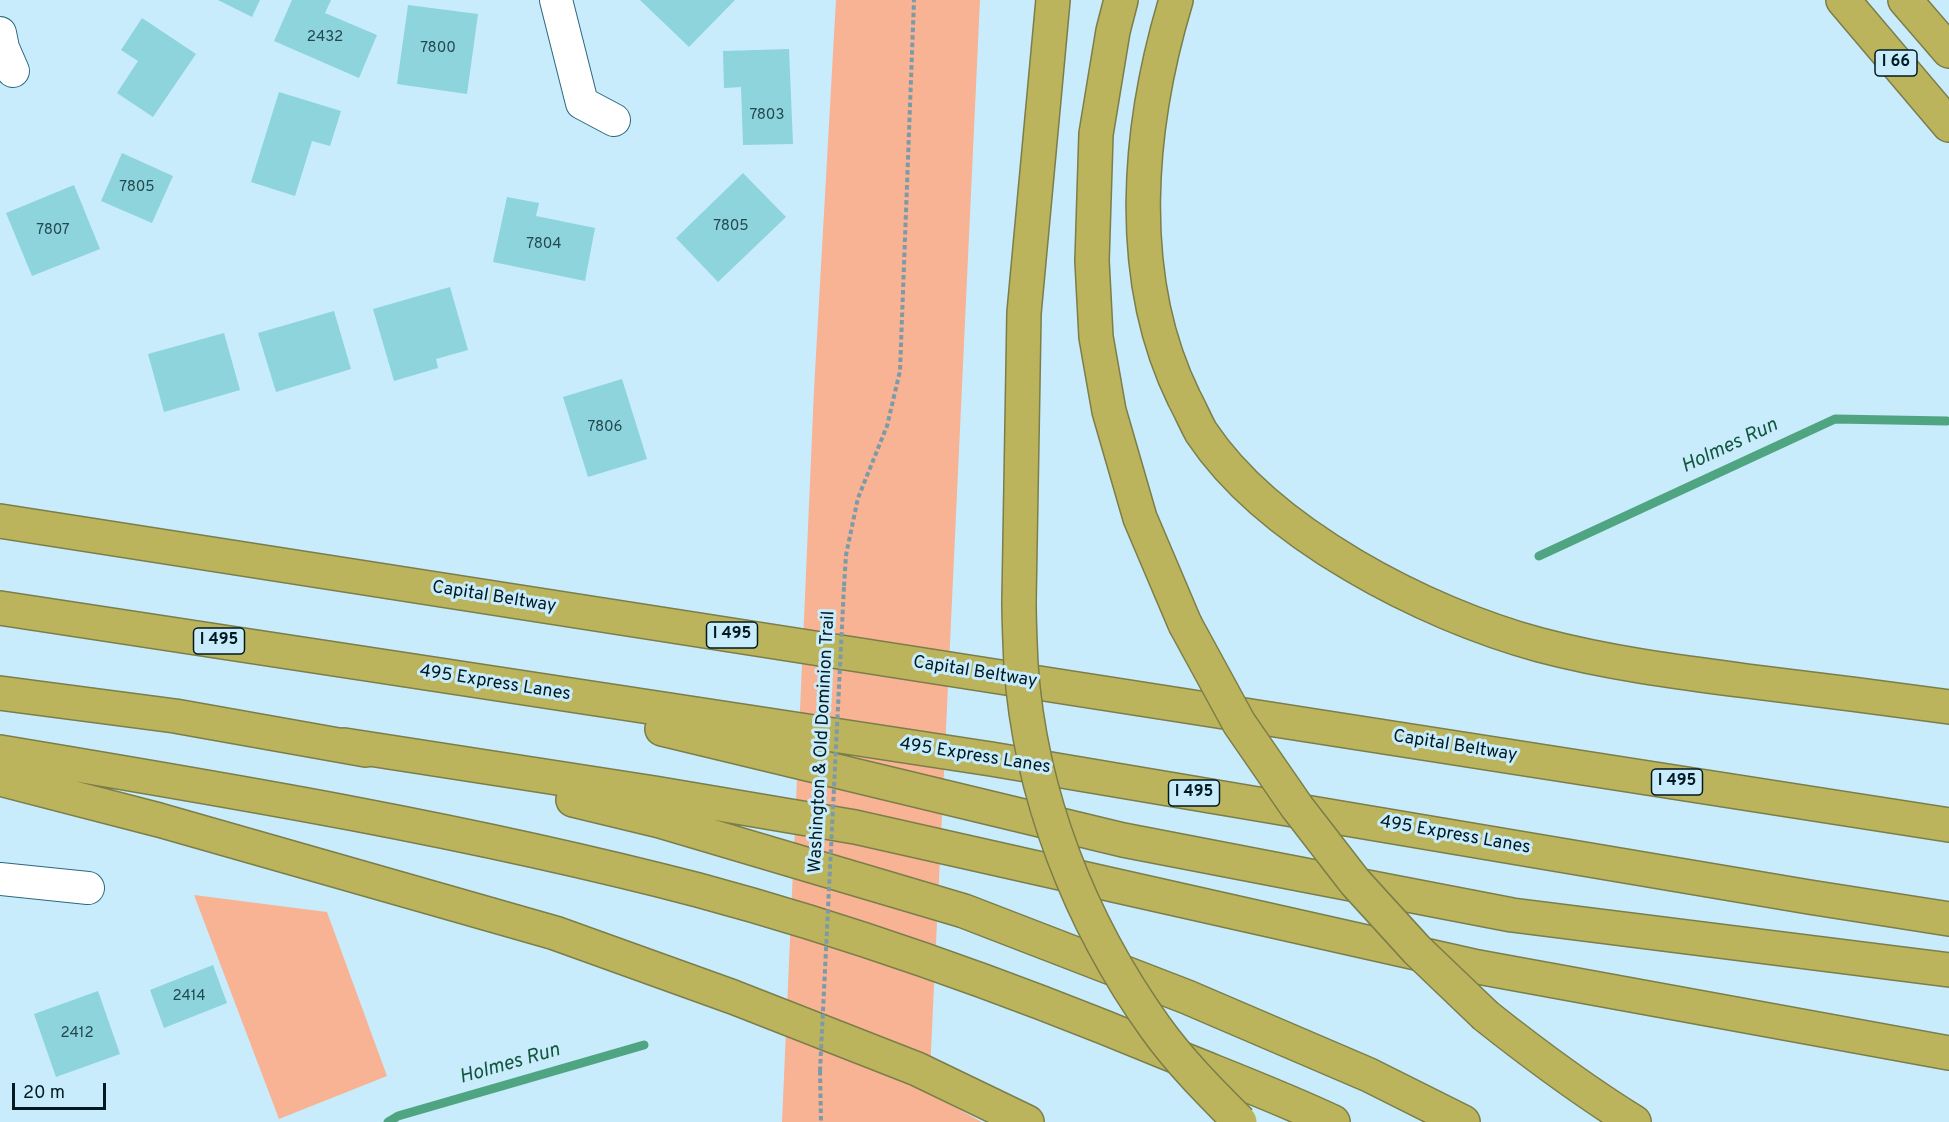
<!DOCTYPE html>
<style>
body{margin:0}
#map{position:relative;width:1949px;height:1122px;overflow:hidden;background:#c8ecfb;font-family:Overpass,sans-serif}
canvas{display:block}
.scale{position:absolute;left:12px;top:1083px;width:94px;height:27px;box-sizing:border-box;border:3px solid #011921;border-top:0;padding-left:8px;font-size:18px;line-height:21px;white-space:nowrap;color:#011921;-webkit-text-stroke:4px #c8ecfb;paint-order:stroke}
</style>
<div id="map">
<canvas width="1949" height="1122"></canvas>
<div class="scale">20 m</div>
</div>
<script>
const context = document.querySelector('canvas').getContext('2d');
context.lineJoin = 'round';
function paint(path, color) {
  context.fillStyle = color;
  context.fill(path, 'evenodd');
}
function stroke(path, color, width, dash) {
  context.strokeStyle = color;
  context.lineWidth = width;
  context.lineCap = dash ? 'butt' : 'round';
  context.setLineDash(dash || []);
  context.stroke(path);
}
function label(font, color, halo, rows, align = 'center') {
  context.font = font + ' Overpass,sans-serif';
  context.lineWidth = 6;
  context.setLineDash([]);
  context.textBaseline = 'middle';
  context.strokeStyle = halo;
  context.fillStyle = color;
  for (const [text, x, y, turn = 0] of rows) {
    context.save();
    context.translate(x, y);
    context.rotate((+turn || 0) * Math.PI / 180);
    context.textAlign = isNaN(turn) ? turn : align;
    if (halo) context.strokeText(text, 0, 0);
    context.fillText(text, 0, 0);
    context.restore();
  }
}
const green = new Path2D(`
 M836,0h144l-51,1093 53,29h-200l32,-732z
 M194,895l133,17 60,164 -108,43z`);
const stream = new Path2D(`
 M1539,556l296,-137 112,2
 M388,1122l10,-6 246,-71`);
const building = new Path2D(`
 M218,0h42l-8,17z
 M292,0h39l-6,13 52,22 -18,43 -85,-37z
 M640,0h95l-46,47z
 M408,5l70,9 -11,80 -70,-10z
 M142,18l54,36 -43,63 -36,-24 21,-32 -17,-11z
 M789,49l4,95 -50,1 -2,-58 -17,1 -1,-37z
 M279,92l62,19 -11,35 -18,-5 -17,55 -44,-14z
 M122,153l51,23 -21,47 -51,-22z
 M743,173l43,44 -68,65 -42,-44z
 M74,185l26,64 -68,27 -26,-63z
 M507,197l32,6 -3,13 59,12 -10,53 -92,-19z
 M450,287l18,63 -32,9 2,9 -44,13 -21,-72z
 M334,311l17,58 -75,23 -18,-59z
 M224,333l16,57 -76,22 -16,-58z
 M622,379l25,80 -59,18 -25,-80z
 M213,965l14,38 -63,25 -14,-38z
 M98,991l22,63 -64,23 -22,-63z`);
const path = new Path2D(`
 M844,586l2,-31 12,-57 29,-72 13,-55 14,-371
 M820,1071l1,51`);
const minor = new Path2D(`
 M556,0l26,103 32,17
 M0,33l3,15 10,23
 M0,879l88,9`);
const motorway = new Path2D(`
 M1121,0l-8,31 -17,103 -4,127 4,76 13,74 31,107 45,106
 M1176,0c-38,126 -52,276 8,398 6,11 11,23 17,34 68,102 224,182 339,213 68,18 137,27 207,36 67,8 135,17 202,26
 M1843,0l106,125
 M1905,0l44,51
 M0,521l1949,304
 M1019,601l5,-288 29,-313
 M0,608l991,151 818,138 140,22
 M0,693l175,23 191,34
 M662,729l461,111 389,75 437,55
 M344,745l310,48 201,34 623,140 471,86
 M0,752c234,39 468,78 698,138 160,43 315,99 467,162 56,23 113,44 168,70
 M0,779l159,41 396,113 178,64 184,72 110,53
 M573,800l87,21 304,90 223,86 182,78 94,47
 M1486,1016c48,38 96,74 148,106`);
const pathBridge = new Path2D(`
 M820,1071l24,-485`);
const motorwayBridge = new Path2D(`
 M1019,601c0,21 1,42 2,64 9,130 59,257 134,362 25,35 55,65 85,95
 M1185,624l54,99 58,84 58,75 62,68 69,66`);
const numberNames = [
 ["2432",325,38],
 ["7800",438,49],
 ["7803",767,116],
 ["7805",137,188],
 ["7805",731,227],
 ["7807",53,231],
 ["7804",544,245],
 ["7806",605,428],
 ["2414",189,997],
 ["2412",77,1034]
];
const shields = [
 [1896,63,42],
 [732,635,51],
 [219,641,51],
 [1677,782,51],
 [1194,793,51]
];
const shieldNames = [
 ["I 66",1896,63],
 ["I 495",732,635],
 ["I 495",219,641],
 ["I 495",1677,782],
 ["I 495",1194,793]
];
const streetNames = [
 ["Capital Beltway",494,598,9],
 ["Capital Beltway",975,673,9],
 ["495 Express Lanes",495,684,9],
 ["Washington & Old Dominion Trail",823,742,-87],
 ["Capital Beltway",1455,747,9],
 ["495 Express Lanes",975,757,9],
 ["495 Express Lanes",1455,836,10]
];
const waterNames = [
 ["Holmes Run",1730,447,-25],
 ["Holmes Run",510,1065,-16]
];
paint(green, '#f8b294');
stroke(stream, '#4fa581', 9);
paint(building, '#8dd4dc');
stroke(minor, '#2a687e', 34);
stroke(motorway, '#7b7e48', 36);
stroke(path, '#7c9ba7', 4, [4.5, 3]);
stroke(minor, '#fff', 32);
stroke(motorway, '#bcb45d', 33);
stroke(motorwayBridge, '#7b7e48', 36, []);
stroke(pathBridge, '#7c9ba7', 4, [4.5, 3]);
stroke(motorwayBridge, '#bcb45d', 33);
label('15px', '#244850', null, numberNames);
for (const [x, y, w] of shields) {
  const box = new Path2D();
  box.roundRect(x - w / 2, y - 13, w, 26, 4.5);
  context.fillStyle = '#c8ecfb';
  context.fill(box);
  stroke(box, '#011921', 1.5);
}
label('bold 16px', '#011921', null, shieldNames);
label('18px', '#011921', '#c8ecfb', streetNames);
label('italic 20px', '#11563d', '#c8ecfb', waterNames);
</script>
